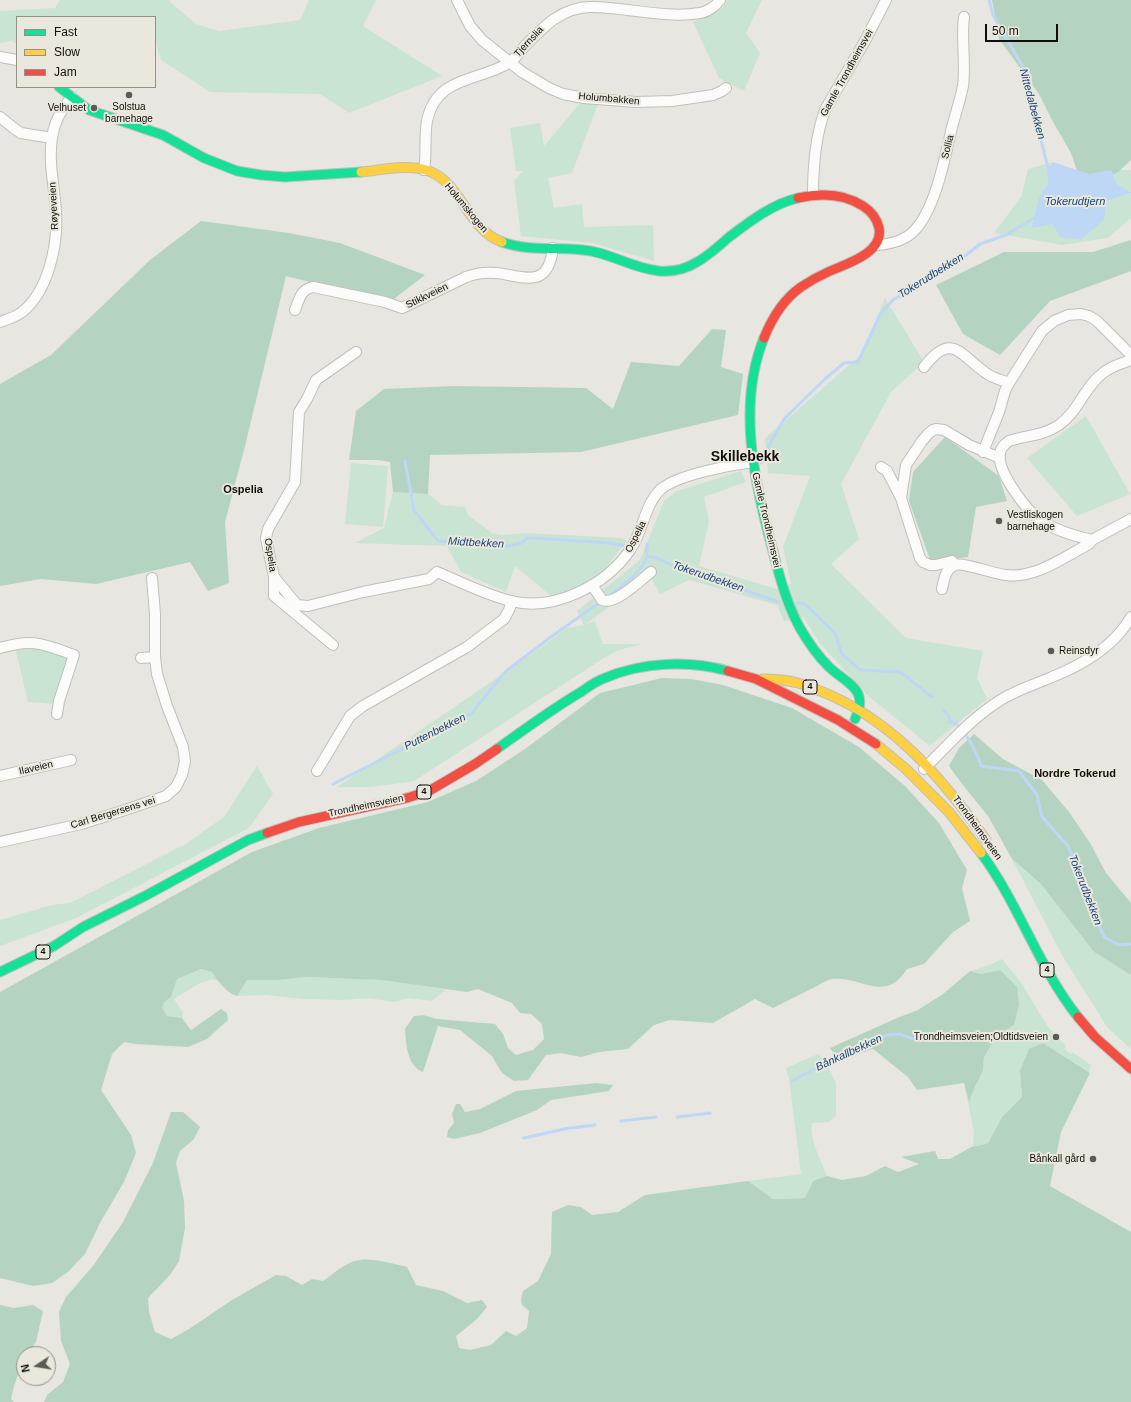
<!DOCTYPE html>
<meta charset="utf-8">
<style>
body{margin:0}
#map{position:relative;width:1131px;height:1402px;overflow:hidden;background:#e7e6e0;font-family:Arial,sans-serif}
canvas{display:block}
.legend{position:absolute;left:16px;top:16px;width:140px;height:72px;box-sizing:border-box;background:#eae7dd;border:1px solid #939189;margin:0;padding:5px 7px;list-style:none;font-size:12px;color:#100f0b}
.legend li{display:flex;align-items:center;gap:8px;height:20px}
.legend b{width:20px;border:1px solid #939189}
.north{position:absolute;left:16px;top:1346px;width:40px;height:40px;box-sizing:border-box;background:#eae7dd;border:1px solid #939189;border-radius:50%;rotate:258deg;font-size:11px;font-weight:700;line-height:16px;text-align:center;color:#100f0b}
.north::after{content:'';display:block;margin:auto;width:14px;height:18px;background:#5b5a56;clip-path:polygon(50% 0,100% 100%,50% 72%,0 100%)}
.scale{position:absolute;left:985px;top:24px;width:73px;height:18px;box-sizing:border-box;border:2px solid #100f0b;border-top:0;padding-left:5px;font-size:12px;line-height:14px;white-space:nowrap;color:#100f0b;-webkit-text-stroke:3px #eae7dd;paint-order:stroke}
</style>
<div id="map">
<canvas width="1131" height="1402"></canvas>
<ul class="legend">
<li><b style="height:5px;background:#16e098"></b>Fast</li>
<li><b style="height:5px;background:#ffcf43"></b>Slow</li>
<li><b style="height:5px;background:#f24e42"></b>Jam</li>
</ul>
<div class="north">N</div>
<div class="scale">50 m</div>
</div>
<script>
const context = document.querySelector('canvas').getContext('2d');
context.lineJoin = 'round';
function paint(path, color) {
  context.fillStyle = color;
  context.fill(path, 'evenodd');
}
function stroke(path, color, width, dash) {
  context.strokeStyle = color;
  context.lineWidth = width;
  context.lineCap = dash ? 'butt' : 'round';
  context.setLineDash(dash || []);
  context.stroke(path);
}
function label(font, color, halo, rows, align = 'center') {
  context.font = font + ' Arial,sans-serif';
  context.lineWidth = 4;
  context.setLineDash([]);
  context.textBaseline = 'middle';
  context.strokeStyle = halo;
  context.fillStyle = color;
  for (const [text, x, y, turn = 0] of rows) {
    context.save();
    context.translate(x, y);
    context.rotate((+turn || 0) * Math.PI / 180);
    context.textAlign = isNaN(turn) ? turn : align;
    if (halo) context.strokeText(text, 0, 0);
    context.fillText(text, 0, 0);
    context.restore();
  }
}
const green = new Path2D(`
 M60,0h108l28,24 23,7 81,-11 9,-20h67l-13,26 79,50 -93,37 -29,-19 -110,-2 -49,-32 -6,-20v-23h-138v27l-5,-3 -12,2v-32l55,-3z
 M727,0h35l-16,33 14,20 -16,38 -25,-13 -26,-56 30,-14z
 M580,103l18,1 -26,69 -24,5 6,30 28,-4 2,23 69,-2 1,36 -62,-18 -71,-7 -7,-55 9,-10h-7l-6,-43 30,-5 4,23z
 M1053,162l-6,8 1,14 -9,13 13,27 30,15 22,-19 3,-19 24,-8v25l-23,20 -46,7 -68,-12 27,-36 7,-28z
 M1111,170h20v22l-14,-8z
 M885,298l39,64 -33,30 -50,92 18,55 -28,25 75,74 77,13 -6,27 10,21 -57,47 -63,-51 -47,-52 -17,-26 -19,4 -7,-16 -88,-25 -29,14 -10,-18 -64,48 9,-3 8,23h40l-24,6 -15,8 -190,123 -43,6h-34l192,-131 38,-28 17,-3 -7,-14 63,-51 24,-59 13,-10 64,-20 5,11 -42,15 5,24 -10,45 78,23 14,-5 -8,-37 27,-71 -42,-3 -3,-35 97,-84z
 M1086,416l44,78 -53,22 -50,-58z
 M351,463l37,3 -5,61 -38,-3z
 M393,492l35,2 14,11 23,2 3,8 24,18 9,2 26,-2 93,5 7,3 -29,36 -23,16 -23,4 -37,-31 -9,26 -45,-20 -14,-26 -92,-3 29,-15z
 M15,647h23l31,12 -16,45 -25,-2z
 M257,766l16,28 -24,34 -173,90 -76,28v-26l52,-15 18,-2 114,-58 40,-28z
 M1012,859l28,24 54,69 37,23v74l-24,-22 -45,-72z
 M1002,959l18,22 28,46 18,19 -2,3 7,5 1,-2 19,13 -2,7 -46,-29 -23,28 2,26 -20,20 -14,26 -10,3h-5l1,-13 -10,-50 5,18 14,-30 1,-14 13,-21 17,-11 -14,-55 -19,4 -11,-3 20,-6z
 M201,969l12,3 6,9 -7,-2 -12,4 -26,16 9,14 -1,5 -15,-2 -5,-8 2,-5 7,-6 6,-18z
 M306,977l75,3 65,9 -14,12 -23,-3 -15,4 -25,-4 -26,2 -41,-1 -36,-4 -29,1 10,-16h32z
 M818,1054l7,7 11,22v33l-8,6 -16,1c-3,15 9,38 15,53l-14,5 -8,17 -32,1 -25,-18 53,-7 -12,-95 -3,-11z`);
const forest = new Path2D(`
 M992,0h139v160l-13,12 -35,17 -12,-36 -19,-33 -13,-26 -40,-55z
 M201,221l88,12 51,10 85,32 -35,27 -104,-26 -41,170 -20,76 4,61 -21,8 -18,-29 -94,22 -55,-5 -41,7v-202l51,-29 99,-95z
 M1131,240v31l-81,30 -50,54 -37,-21 -27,-49 68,-33h89z
 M712,329l14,1 -5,37 22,7 -5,41 -157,37 -151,3 -2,39 -35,-2 -3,-30 -12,-2h-29l7,-49 28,-22 70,-3 132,2 27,21 18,-47 48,4z
 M945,437l54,39 8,25 -31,6 -8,50 -37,5 -22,-61 4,-29z
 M662,678l29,1 32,6 69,23 67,39 46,39 34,37 28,47 -5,18 8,33 -17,11 -29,32 -17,5c-22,35 -45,7 -75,10 -6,1 -12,6 -17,8 -14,7 -28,14 -42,21l-18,-9 -42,24 -43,-3 -16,5 -26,24 -29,3 -18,5 -20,-4 -15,2 -18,25 -14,1 -12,-8 -10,-17 -32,-26 -22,-4 -15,46c-16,-6 -17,-28 -18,-43l9,-13 9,-1 14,4 58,5 8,10 5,14 8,7 17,-5 11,-11 -2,-15 -11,-10 -11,-1 -8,-10 -34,-14 -11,3 -86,-12 -75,-3 -27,3h-32l-10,16c-12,-4 -18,-14 -25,-24l-11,-3 -24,10 -6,18 -7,6 -2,5 5,8 15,2 9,12 30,-21 6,4 1,7 -21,19 -19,8 -52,-3 -12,-2 -12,12 -11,36 30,45 5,18 -12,29 -23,39 -16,33 -17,18 -16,11 -19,3 -33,-8v-286l252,-140 67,-24 109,-26 48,-21 49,-32 75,-56z
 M974,734l29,25 39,21 27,32 21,31 16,30 25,30v72l-37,-23 -54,-69 -28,-24 -24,-43 -26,-32 -13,-18 10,-18z
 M1000,970l17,17 2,17 -5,21 -17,11 -13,21 -1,14 -7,14 -7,17 -5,-19 -47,7 -9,-13 -35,-28 -34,12 -9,-13 67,-30 21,-8 25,-16 27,-23 11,3z
 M1043,1043l47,30 -29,59 -11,54 81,46v170h-1087l3,-7 16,-13 7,-18 -9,-23 -2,-29 7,-15 27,-31 30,-44 30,-59 18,-51h12l17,15 -6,12 -14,12 -4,12 8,38 1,27 -6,33 -9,14 -22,23 1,14 6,20 16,7 18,-10 43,-29 44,-25 10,1 16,9 10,-6 11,2c10,-7 24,-20 37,-21 13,-2 34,4 47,7l9,18 27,6 24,12 15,-3 5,7 -10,12 -21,17 3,12 11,2 21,-5 15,-14 10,5 11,-8 2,-17 -7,-6 -1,-6 2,-8 15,-10 13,-27 1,-42 16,-7 13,2 11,8 26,-3 27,-17 103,-14 25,18 32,-1 8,-17 14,-5 15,4 24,-4 19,-10 13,6 21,-8 -18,-7 34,-6 3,8h12l23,-13h5l10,-3 14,-26 20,-20 -2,-26 9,-22z
 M597,1083l16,2 -4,6 -58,9 -14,10 -57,23 -26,6 -7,-2 1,-7 6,-7 -2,-9 4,-10h4l5,8 15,-3 36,-18z
 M0,1305l14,3 19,-3 10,6 -7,31 -9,12h-3v4l-10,28 -3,13 3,3h-14z`);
const water = new Path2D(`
 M1053,162l36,12 22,-4 6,14 14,8v1l-24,8 -3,19 -22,19 -21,-1 -9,-14 -20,4 7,-31 9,-13 -1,-14z`);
const stream = new Path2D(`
 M989,0l4,15 29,50 26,103
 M405,461l9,49 24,31 70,5 14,-3 5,-5h7l75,5 17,3
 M761,463l10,-21 13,-23 41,-40 19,-16 14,-1 23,-49 13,-14 24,-12 38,-24 24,-19 26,-9 28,-17
 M647,544v12l10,2 15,7 107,37
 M608,597c12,-10 35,-25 39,-41
 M798,603l7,1 30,29 7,21 18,16 40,2 32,25
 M943,710l6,6 1,6c2,1 4,1 6,2 9,4 22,32 25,42l38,5 18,24 5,22 26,29 20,45 8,29 9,18 15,7 11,-1
 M333,784l138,-70 34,-42 43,-33 51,-36
 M792,1081l49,-27c8,-1 14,-8 22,-8l24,-11 12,-1 15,5 16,-6
 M677,1117l33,-4
 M621,1121l35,-4
 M571,1128l24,-3
 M524,1138l45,-10`);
const street = new Path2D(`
 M457,0l13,26 12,14 40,32 27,16 14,6 21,4 52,4 36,-1 41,-6 9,-4 4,-3
 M0,57l17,3
 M0,117l15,12 6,4 31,5
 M424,170c3,-16 0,-33 3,-49 9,-45 50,-39 82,-58 5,-3 10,-10 14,-15 19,-20 38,-41 68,-41 36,0 73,12 109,6 7,-1 16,-7 20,-13
 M813,195c0,-28 2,-58 12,-85l41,-71 20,-39
 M877,245c14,-1 28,-4 38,-15 21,-23 30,-73 37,-103 4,-14 8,-27 11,-41 3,-23 -2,-46 1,-69
 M295,310c5,-12 5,-20 18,-23l72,15 17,6 64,-31c10,-4 20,-5 31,-4 29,4 51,16 56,-25
 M0,322c8,-3 16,-5 22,-10 26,-20 36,-67 34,-98 -1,-25 -8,-51 -4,-76 2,-15 10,-30 20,-41
 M356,352l-40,28 -9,19 -8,13 -4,70 -27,47 -2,9 8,39 23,28 11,1 55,-14 66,-13 8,-7c24,10 49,23 74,29 43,11 95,-16 119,-51 13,-18 14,-44 30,-60 16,-15 70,-25 93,-28
 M924,367c28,-36 36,-12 62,6 6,5 16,7 23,10
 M983,452l16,-40 6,-21 4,-8 33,-52 12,-10 14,-6 13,-1 8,2 8,5 34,34
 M881,467l6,4 14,27
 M1092,540c-18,-4 -37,-10 -52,-20 -14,-10 -44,-50 -40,-67 1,-6 5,-9 9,-12 17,-6 34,-5 50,-16 19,-13 25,-38 44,-52 7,-6 16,-9 25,-12
 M955,565l-3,-4 -16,4h-6l-7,-3 -3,-4 -19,-60 5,-33 16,-24 6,-7 5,-4 3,-1 8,1 25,15 31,13
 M274,577v19l59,49
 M592,585l10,15c12,6 39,-20 49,-28
 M942,589c2,-9 3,-20 13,-24 8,-3 39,9 51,10 29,4 58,-18 83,-31l3,-4 39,-21
 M0,648c34,-10 43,-4 74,7l-15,46 -2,13
 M141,658l14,-1
 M924,769c25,-25 49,-53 80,-71 15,-9 32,-14 48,-21 30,-12 62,-30 79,-60
 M317,771l33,-55 13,-10 104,-59 37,-28 5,-9 3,-9
 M0,776l71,-16
 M0,842l81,-18 44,-14 41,-14 10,-9 6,-12 3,-14 -2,-14 -16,-41 -10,-32 -2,-17v-43l-3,-36`);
const fast = new Path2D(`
 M59,87l30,23 74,25 41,23 33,13 24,4 24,2 76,-5
 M502,242c30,11 63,3 93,10 22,5 42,17 64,19 13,1 27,-2 38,-9 11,-6 21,-15 31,-24 21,-16 44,-34 70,-40
 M764,338c-26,64 -11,138 6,202 8,30 15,61 30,88 8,14 18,28 29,39 18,17 41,22 26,52
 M497,749c28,-20 55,-40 84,-57 7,-5 15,-11 24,-14 37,-16 84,-18 123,-7
 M981,853c38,51 57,114 97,164
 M0,972l54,-26 29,-19 62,-31 103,-56 19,-7`);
const slow = new Path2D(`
 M361,172c21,-2 45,-8 65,-2 36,11 40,59 76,72
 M762,679c30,0 43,5 70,17 66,30 113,86 154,144
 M876,744l30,25 43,43 32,41`);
const jam = new Path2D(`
 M764,338c8,-20 20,-39 37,-51 9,-6 18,-11 27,-15 18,-8 56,-19 51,-44 -2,-9 -8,-17 -16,-22 -20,-13 -42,-13 -65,-8
 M728,671l28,8 82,41 38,24
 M267,833l32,-11 108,-24 22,-7 46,-27 22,-15
 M1078,1017l17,20 36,32`);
const markers = [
 [129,95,4,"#5b5a56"],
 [94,108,4,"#5b5a56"],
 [999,521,4,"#5b5a56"],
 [1051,651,4,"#5b5a56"],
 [1056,1037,4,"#5b5a56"],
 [1093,1159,4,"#5b5a56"]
];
const shields = [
 [810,687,14],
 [424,792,14],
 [43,952,14],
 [1047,970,14]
];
const shieldNames = [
 ["4",810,687],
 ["4",424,792],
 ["4",43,952],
 ["4",1047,970]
];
const streetNames = [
 ["Tjernslia",529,42,-47],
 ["Gamle Trondheimsvei",847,73,-61],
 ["Holumbakken",609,99,5],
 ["Sollia",948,147,-76],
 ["Røyeveien",54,206,-93],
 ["Holumskogen",466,208,50],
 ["Stikkveien",427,296,-26],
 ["Gamle Trondheimsvei",766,520,77],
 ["Ospelia",636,537,-63],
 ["Ospelia",270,555,81],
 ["Ilaveien",36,768,-13],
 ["Trondheimsveien",366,806,-12],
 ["Carl Bergersens vei",113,813,-17],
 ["Trondheimsveien",977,828,54]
];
const poiNames = [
 ["Solstua",129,107,"center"],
 ["barnehage",129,119,"center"],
 ["Velhuset",86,108],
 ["Vestliskogen",1007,515,"left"],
 ["barnehage",1007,527,"left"],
 ["Reinsdyr",1059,651,"left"],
 ["Trondheimsveien;Oldtidsveien",1048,1037],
 ["Bånkall gård",1085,1159]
];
const waterNames = [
 ["Nittedalbekken",1032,104,75],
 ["Tokerudtjern",1075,202],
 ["Tokerudbekken",931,276,-32],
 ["Midtbekken",476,543,3],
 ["Tokerudbekken",708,577,19],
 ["Puttenbekken",435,732,-27],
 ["Tokerudbekken",1085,890,69],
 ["Bånkallbekken",849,1053,-25]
];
const neighbourhoodNames = [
 ["Ospelia",243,490],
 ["Nordre Tokerud",1075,774]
];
const districtNames = [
 ["Skillebekk",745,457]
];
paint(green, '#cae4d3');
paint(forest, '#b4d4c1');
paint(water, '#bed7f4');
stroke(stream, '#bed7f4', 3);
stroke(street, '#c0bfbb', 12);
stroke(fast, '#c0bfbb', 11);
stroke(slow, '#c0bfbb', 11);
stroke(jam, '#c0bfbb', 11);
stroke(street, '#fbfbfa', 10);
stroke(fast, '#16e098', 9);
stroke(slow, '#ffcf43', 9);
stroke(jam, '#f24e42', 9);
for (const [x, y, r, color] of markers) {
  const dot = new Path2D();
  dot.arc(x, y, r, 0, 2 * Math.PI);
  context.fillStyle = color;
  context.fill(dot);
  stroke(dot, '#eae7dd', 1.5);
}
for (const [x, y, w] of shields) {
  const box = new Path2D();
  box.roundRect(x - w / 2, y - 7, w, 14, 3);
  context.fillStyle = '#eae7dd';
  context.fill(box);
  stroke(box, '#100f0b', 1);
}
label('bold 9px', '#100f0b', null, shieldNames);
label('10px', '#100f0b', '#eae7dd', streetNames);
label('10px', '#100f0b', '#eae7dd', poiNames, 'right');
label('italic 11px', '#16467b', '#eae7dd', waterNames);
label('bold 11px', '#100f0b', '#eae7dd', neighbourhoodNames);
label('bold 14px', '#100f0b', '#eae7dd', districtNames);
</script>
